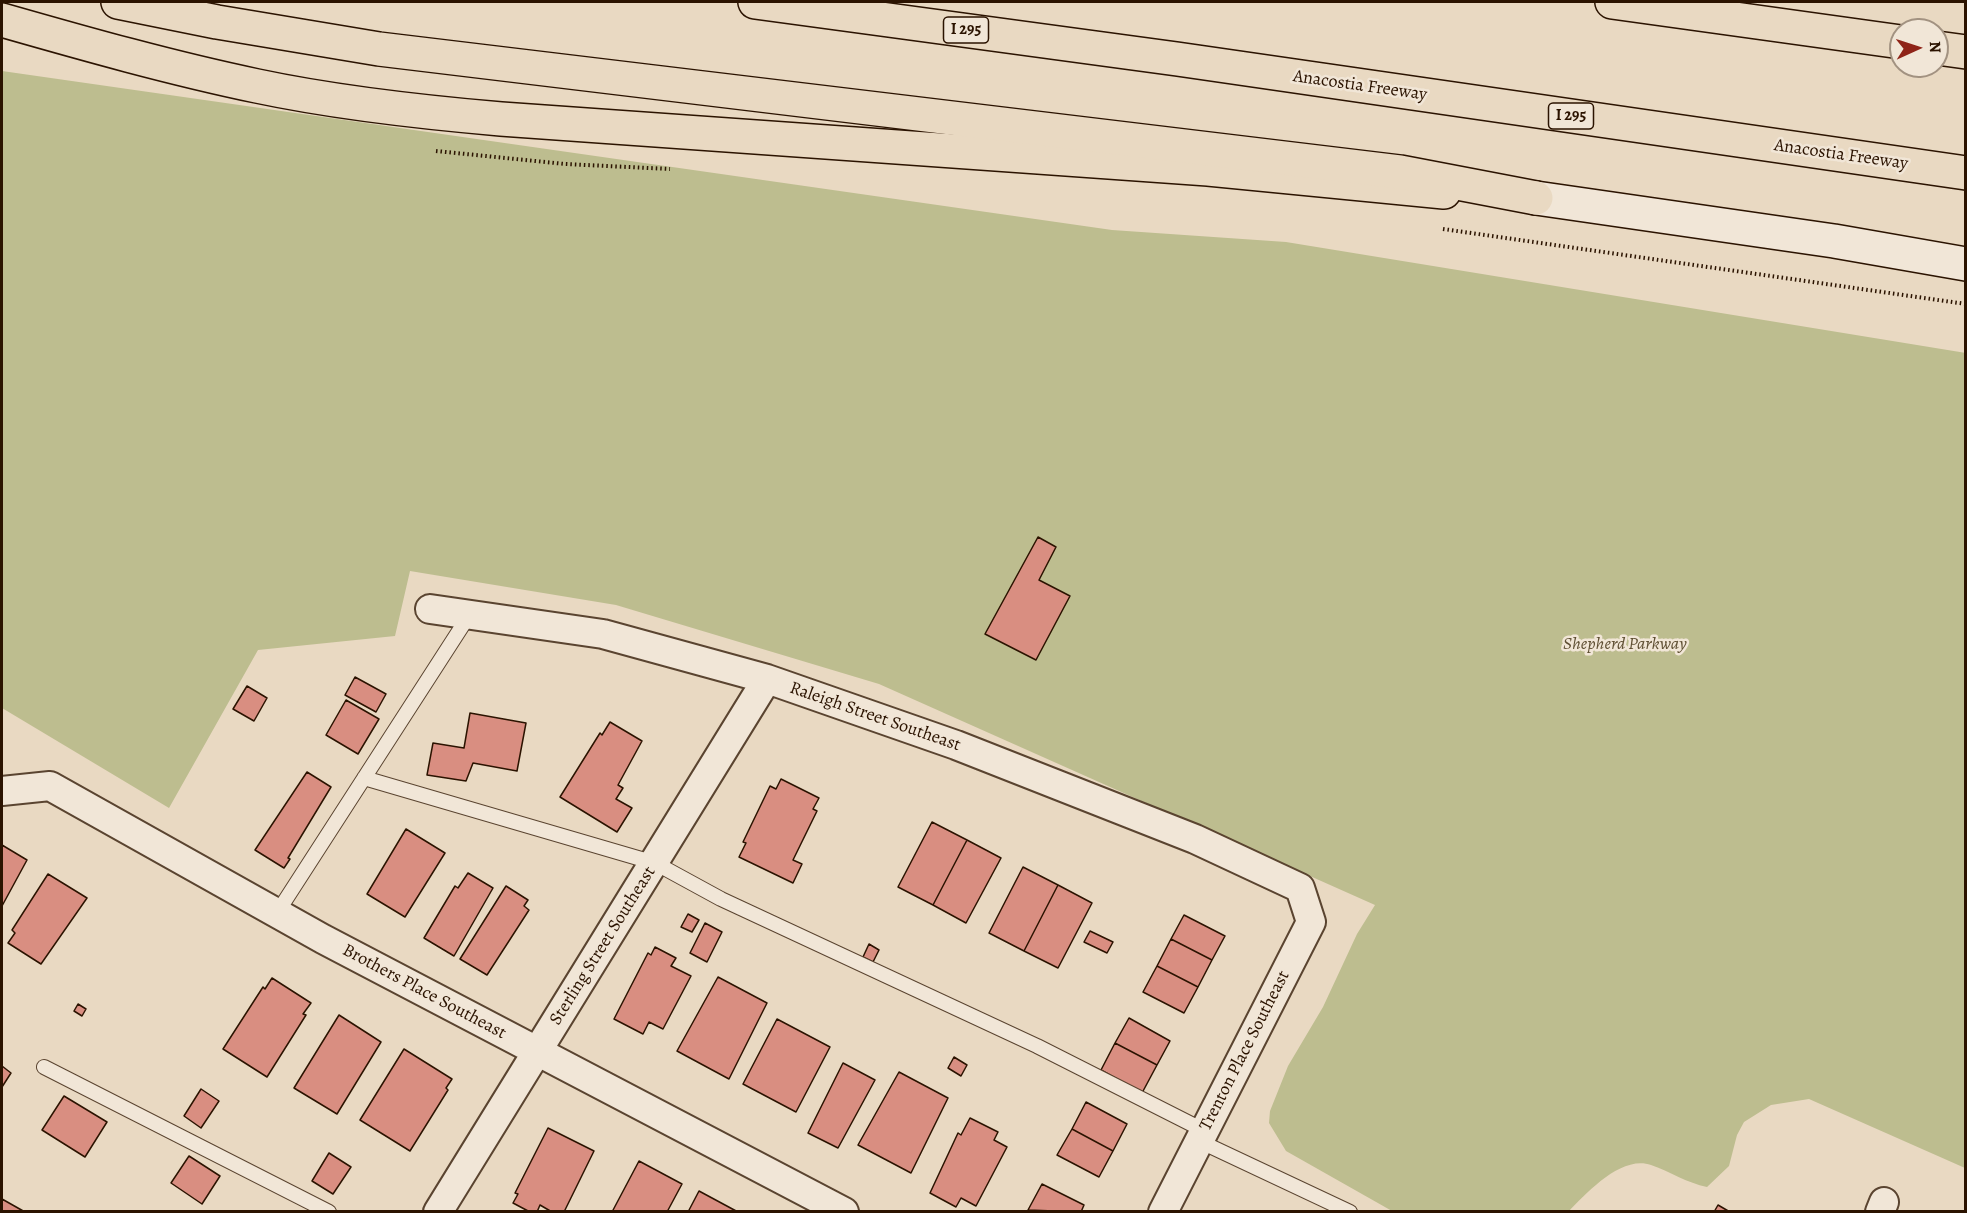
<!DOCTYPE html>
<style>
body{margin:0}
#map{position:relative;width:1967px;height:1213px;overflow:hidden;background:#e9d9c2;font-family:Alegreya,serif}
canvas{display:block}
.frame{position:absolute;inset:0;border:3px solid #2b1300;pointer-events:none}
.north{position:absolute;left:1889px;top:18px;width:60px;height:60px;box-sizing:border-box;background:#f1e6d7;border:2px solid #a29281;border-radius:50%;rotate:87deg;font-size:16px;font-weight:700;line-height:24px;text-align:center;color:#2b1300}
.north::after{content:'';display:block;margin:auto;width:21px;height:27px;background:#8f2418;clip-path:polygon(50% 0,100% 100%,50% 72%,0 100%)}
</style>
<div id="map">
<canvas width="1967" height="1213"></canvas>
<div class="frame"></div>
<div class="north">N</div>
</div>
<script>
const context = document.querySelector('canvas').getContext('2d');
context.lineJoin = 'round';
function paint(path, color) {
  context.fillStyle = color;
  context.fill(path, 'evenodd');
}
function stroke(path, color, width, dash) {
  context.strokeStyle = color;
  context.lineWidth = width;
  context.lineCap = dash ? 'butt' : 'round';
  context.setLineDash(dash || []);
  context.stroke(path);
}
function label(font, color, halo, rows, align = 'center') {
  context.font = font + ' Alegreya,serif';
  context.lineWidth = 5;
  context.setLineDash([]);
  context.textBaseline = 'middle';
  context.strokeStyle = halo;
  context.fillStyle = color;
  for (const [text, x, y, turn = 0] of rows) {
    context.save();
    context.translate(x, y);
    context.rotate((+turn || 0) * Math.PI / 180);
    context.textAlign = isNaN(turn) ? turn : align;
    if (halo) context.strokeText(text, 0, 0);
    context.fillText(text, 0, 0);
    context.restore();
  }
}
const green = new Path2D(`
 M2,71l1110,159 174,12 680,111 -1,815 -156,-69 -38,6 -27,17 -7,13 -8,31 -22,21c-20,-4 -36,-15 -56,-22 -30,-10 -64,28 -82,46h-177l-106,-60 -17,-28 1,-12 18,-45 35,-59 34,-73 18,-29 -496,-221 -263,-79 -206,-34 -15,65 -137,14 -89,158 -167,-100z`);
const building = new Path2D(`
 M1038,537l18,10 -17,33 31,16 -34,64 -51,-26z
 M355,677l31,17 -10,18 -31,-17z
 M247,686l20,12 -13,23 -21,-12z
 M346,700l33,19 -21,35 -32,-19z
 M470,713l56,10 -9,48 -44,-8 -7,18 -39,-6 6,-32 31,5z
 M610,722l32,19 -24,44 5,3 -7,11 16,9 -15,24 -57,-35 40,-64 2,2z
 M307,772l24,15 -43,71 2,1 -6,9 -29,-18z
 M781,779l38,19 -6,11 4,2 -24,49 9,4 -9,19 -54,-26 7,-14 -3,-1 27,-56 6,3z
 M932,822l35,18 -34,65 -35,-18z
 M406,829l39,24 -40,64 -38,-23z
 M967,840l34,18 -35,65 -33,-18z
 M2,845l25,15 -25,46z
 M1023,867l35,18 -34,66 -35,-18z
 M468,873l25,15 -39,68 -30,-18 31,-52 3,2z
 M48,874l39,24 -46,66 -33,-21 7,-10 -3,-3z
 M1058,885l34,18 -34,65 -34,-17z
 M506,886l22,14 -4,6 5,4 -42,65 -27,-16z
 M688,914l11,6 -7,12 -11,-5z
 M1184,915l41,21 -13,24 -41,-21z
 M705,923l17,9 -15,30 -17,-9z
 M1090,931l23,11 -6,11 -23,-11z
 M1171,939l41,21 -14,27 -41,-21z
 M869,944l10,6 -6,12 -10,-5z
 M655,947l21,11 -5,8 20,10 -28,53 -14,-7 -6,12 -29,-15 34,-66 3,2z
 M1157,966l41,21 -14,26 -41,-21z
 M718,977l49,26 -38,76 -52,-28z
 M272,978l39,25 -8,11 3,1 -39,62 -44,-28 40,-62 2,2z
 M78,1004l8,5 -4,7 -8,-5z
 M339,1015l42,27 -44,72 -43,-26z
 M1129,1018l41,23 -13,24 -42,-22z
 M777,1019l53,28 -34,65 -53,-28z
 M1115,1043l42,22 -15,28 -41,-23z
 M404,1049l48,30 -6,9 2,2 -38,61 -50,-31z
 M954,1057l13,8 -6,11 -13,-8z
 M843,1063l32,17 -37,68 -30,-15z
 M2,1066l9,7 -9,14z
 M899,1072l49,26 -37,75 -53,-28z
 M201,1089l18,12 -18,27 -17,-12z
 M64,1096l43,26 -22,35 -43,-27z
 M1086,1102l41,22 -14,27 -41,-22z
 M970,1118l28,14 -4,8 13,7 -31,59 -15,-8 -5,9 -26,-14 28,-60 3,2z
 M548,1128l46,23 -30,61h-12l-12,-7 -3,7h-7l-17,-9 5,-9 -3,-1z
 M1072,1129l41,22 -14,26 -42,-22z
 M329,1153l22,14 -18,27 -21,-13z
 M189,1156l31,20 -18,28 -31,-21z
 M639,1161l43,23 -15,28h-55z
 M1042,1184l42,21 -3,7 -53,-2z
 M699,1191l39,21h-50z
 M2,1199l23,13h-23z
 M1718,1205l12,7h-16z`);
const path = new Path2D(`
 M436,151l129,13 105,5
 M1443,229l523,75`);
const lane = new Path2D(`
 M364,778l291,85 66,36 316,147 168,85
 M277,913l193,-299
 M44,1067l285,145
 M1199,1141l151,71`);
const street = new Path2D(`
 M430,609l173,25 164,45 189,66 239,94 105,49 11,34 -148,290
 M2,791l48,-5 273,153 521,273
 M438,1212l329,-533
 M1880,1212l4,-10`);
const secondary = new Path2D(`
 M1536,198l298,43 132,23`);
const primary = new Path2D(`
 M2,20c84,24 169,48 255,66 80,17 163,26 244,33l707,50 236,23`);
const highway = new Path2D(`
 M118,2l99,20 162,27 1021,123 136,26
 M755,2l422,57 789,114
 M1612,2l289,40
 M1937,48l29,4`);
const shields = [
 [966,30,45],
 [1571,116,45]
];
const shieldNames = [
 ["I 295",966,30],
 ["I 295",1571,116]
];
const streetNames = [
 ["Anacostia Freeway",1360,86,8],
 ["Anacostia Freeway",1841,155,8],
 ["Raleigh Street Southeast",875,717,19],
 ["Sterling Street Southeast",603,946,-58],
 ["Brothers Place Southeast",424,992,28],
 ["Trenton Place Southeast",1245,1051,-63]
];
const parkNames = [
 ["Shepherd Parkway",1625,645]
];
paint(green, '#bdbd8f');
paint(building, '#d98e81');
stroke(building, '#2b1300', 1.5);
stroke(lane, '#5a4430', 16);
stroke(street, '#5a4430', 32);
stroke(secondary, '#2b1300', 36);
stroke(primary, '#2b1300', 36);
stroke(highway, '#2b1300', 36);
stroke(path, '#2b1300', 4, [1.5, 3]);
stroke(lane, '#f1e6d7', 14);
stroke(street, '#f1e6d7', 28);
stroke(secondary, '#f1e6d7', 33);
stroke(primary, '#e9d9c2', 33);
stroke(highway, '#e9d9c2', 33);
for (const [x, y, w] of shields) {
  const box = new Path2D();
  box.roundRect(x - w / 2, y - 13, w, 26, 4.5);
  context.fillStyle = '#f1e6d7';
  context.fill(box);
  stroke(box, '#2b1300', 1.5);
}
label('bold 16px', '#2b1300', null, shieldNames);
label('18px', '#2b1300', '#f1e6d7', streetNames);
label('italic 18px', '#5e4e32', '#f1e6d7', parkNames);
</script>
